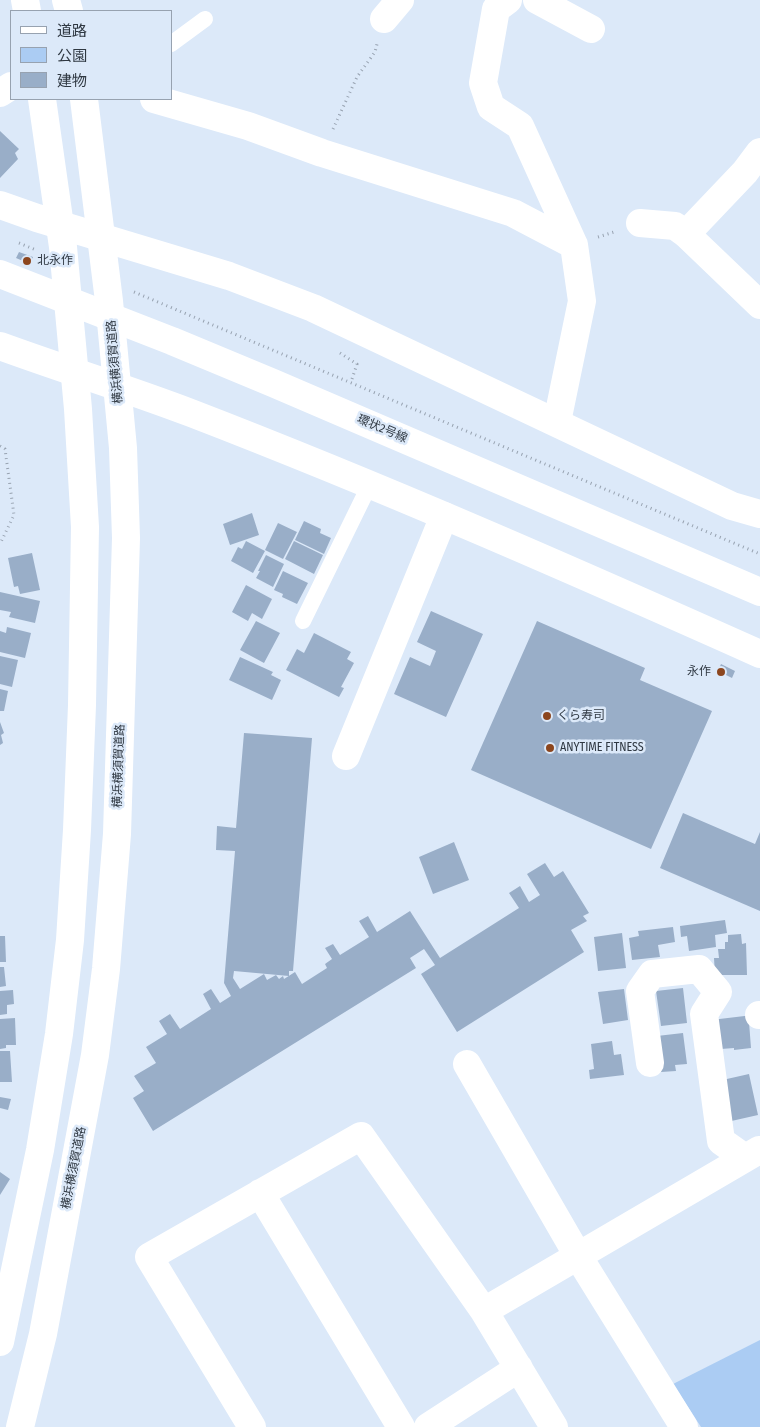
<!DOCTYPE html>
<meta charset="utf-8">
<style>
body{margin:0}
#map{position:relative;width:760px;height:1427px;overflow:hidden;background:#dce9f9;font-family:"Fira Sans Condensed","Noto Sans JP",sans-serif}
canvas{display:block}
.legend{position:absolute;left:10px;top:10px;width:162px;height:90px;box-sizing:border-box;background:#dce9f9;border:1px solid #97a2b0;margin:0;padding:6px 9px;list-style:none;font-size:15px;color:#2f3842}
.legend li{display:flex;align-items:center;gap:10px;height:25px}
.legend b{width:25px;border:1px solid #97a2b0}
</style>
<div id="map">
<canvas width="760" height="1427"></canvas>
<ul class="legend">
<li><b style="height:6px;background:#fff"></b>道路</li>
<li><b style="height:14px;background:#abccf3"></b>公園</li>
<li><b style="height:14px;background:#99aec8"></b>建物</li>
</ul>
</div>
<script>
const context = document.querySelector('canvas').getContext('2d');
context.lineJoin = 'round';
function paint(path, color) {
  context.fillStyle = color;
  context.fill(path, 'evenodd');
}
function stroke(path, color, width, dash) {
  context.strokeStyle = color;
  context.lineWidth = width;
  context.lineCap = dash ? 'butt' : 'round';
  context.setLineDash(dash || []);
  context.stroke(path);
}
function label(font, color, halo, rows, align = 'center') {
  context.font = font + ' "Fira Sans Condensed","Noto Sans JP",sans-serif';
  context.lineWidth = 5;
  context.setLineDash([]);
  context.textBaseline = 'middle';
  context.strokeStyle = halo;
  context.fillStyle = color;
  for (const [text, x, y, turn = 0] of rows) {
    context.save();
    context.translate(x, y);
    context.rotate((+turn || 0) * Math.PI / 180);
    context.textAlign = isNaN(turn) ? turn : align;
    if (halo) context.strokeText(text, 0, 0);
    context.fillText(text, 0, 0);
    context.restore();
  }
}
const green = new Path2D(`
 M760,1340v87h-59l-28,-43z`);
const building = new Path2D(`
 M0,131l19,18 -4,4 3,6 -18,19z
 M19,252l14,5 -3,7 -14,-6z
 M252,513l7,22 -29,10 -7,-21z
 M304,521l17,8 -1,4 11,5 -7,16 -29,-14z
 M278,523l19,9 -14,27 -18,-9z
 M246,541l19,10 -12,22 -22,-12 7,-14 4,2z
 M294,541l29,14 -9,19 -29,-15z
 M32,553l8,37 -20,4 -2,-8 -4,1 -6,-29z
 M266,555l18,9 -11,23 -17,-9 4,-7h-2z
 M283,571l25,12 -11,21 -15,-7 1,-3 -9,-4z
 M246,585l26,14 -10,20 -10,-6 -4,8 -16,-9z
 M0,592l40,9 -5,22 -26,-6 2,-5 -11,-2z
 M431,611l52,23 -37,83 -52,-23 16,-37 20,9 6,-15 -19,-9z
 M256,621l24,12 -16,30 -24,-13z
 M537,621l108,47 -5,12 72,31 -61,138 -180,-79z
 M7,627l24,6 -6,25 -25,-6v-21l6,2z
 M314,633l37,19 -4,7 7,4 -13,24 3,1 -5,9 -53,-27 11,-21 7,4z
 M0,656l18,4 -6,27 -12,-3z
 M240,657l33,15 -2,3 10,5 -9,20 -43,-20z
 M721,664l14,7 -3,7 -14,-7z
 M0,689l8,2 -4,20h-4z
 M0,722l4,11 -3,2 2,8 -3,2z
 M244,733l68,5 -19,233h-4v5l-55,-5 -1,7 7,11 24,-15 3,6 9,-5 3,4 4,-3 1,3 11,-7 7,12 25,-16 -2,-4 7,-5 -7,-11 8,-4 7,11 29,-18 -10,-16 9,-5 9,16 33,-21 30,47 79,-50 -10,-15 11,-7 9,16 11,-7 -13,-21 18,-11 9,14 9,-6 26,42 -6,3 4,5 -16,9 13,22 -127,80 -36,-58 14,-9 -11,-16 -14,9 6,10 -263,163 -20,-33 11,-7 -10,-15 22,-13 -10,-16 21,-13 -8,-13 11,-7 10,15 31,-20 -8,-15 8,-5 9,14 11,-7 -7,-13 11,-132 -19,-1 1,-24 19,2z
 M683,813l72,31 5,-12v79l-100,-43z
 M454,842l15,38 -36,14 -14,-37z
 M725,920l2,13 -12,2 1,12 -27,4 -2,-15 -6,1 -1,-11z
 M673,927l2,15 -17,3 2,12 -28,3 -3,-22 10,-2 -1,-5z
 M622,933l4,35 -28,3 -4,-34z
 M741,934l1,10 4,-1 1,32h-32l-1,-17h5l-1,-9h7v-7h3v-7z
 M0,936h5l1,26h-6z
 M0,967h4l2,19 -6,1z
 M683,988l4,35 -26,3 -5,-35z
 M624,989l4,31 -25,4 -5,-32z
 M13,990l1,14 -7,1v9l-7,1v-24z
 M753,1015l-4,7 2,26 -17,2v-2l-13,1 -10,-29z
 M15,1018l1,27h-10v3l-6,1v-30z
 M683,1033l4,31 -12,1 1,6 -15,1 -4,-36z
 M612,1041l2,14 7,-1 3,21 -34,4 -1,-9 5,-1 -3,-25z
 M0,1051h10l2,31h-12z
 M749,1074l9,41 -31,7 -9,-41z
 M0,1097l11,2 -3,11 -8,-2z
 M0,1172l10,7 -10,16z`);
const path = new Path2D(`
 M333,129l24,-52 18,-25 2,-8
 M598,237l16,-5
 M19,243l17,7
 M134,292l626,262
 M340,353l17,11 -6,18
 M0,446l5,3 9,66 -14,29`);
const service = new Path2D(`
 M171,44l34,-25
 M303,621l67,-137`);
const minor = new Path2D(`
 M508,0l-12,9 -13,74 8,24 29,19 54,119
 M537,0l54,29
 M384,19l16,-19
 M0,93l11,-7
 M154,99l94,27 74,27 191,60 61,32 8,56 -25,121
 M640,223l35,3 11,8 74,71
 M686,234l59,-62 15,-20
 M346,756l98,-240
 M759,1015h1
 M650,1063l-10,-72 12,-17 47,-5 19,23 -14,22 17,127 24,17
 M467,1064l111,192 106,171
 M260,1193l141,234
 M484,1311l275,-161
 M252,1427l-103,-170 212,-121 123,175 70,116
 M428,1427l91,-59`);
const tertiary = new Path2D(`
 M0,205l37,13 192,58 84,32 419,198 28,8`);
const primary = new Path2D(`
 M0,274l172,67 101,42 487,209
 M0,346c63,23 128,43 191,67 192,74 381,157 569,241`);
const motorway = new Path2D(`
 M25,0l2,11
 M66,0l3,11
 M0,1342l40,-192 19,-116 11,-94 7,-110 5,-125 3,-178 -7,-118 -15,-162 -21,-148
 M20,1427l23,-93 52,-279 11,-86 11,-135 9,-296 -3,-90 -14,-147 -25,-202`);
const markers = [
 [27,261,5,"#8c461e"],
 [721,672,5,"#8c461e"],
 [547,716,5,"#8c461e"],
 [550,748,5,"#8c461e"]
];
const poiNames = [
 ["北永作",37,261],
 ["永作",711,672,"right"],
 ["くら寿司",557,716],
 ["ANYTIME FITNESS",560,748]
];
const streetNames = [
 ["横浜横須賀道路",115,362,-95],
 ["環状2号線",382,429,23],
 ["横浜横須賀道路",119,766,-88],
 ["横浜横須賀道路",74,1168,-79]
];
paint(green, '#abccf3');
paint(building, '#99aec8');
stroke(path, '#97a2b0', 3, [1, 4]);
stroke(service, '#fff', 16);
stroke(minor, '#fff', 28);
stroke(tertiary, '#fff', 28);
stroke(primary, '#fff', 28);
stroke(motorway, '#fff', 28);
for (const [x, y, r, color] of markers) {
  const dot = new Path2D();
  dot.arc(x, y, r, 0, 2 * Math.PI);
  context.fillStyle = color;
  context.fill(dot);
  stroke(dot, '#dce9f9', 2);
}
label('12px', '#2f3842', '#dce9f9', poiNames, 'left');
label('12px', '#2f3842', '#dce9f9', streetNames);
</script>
